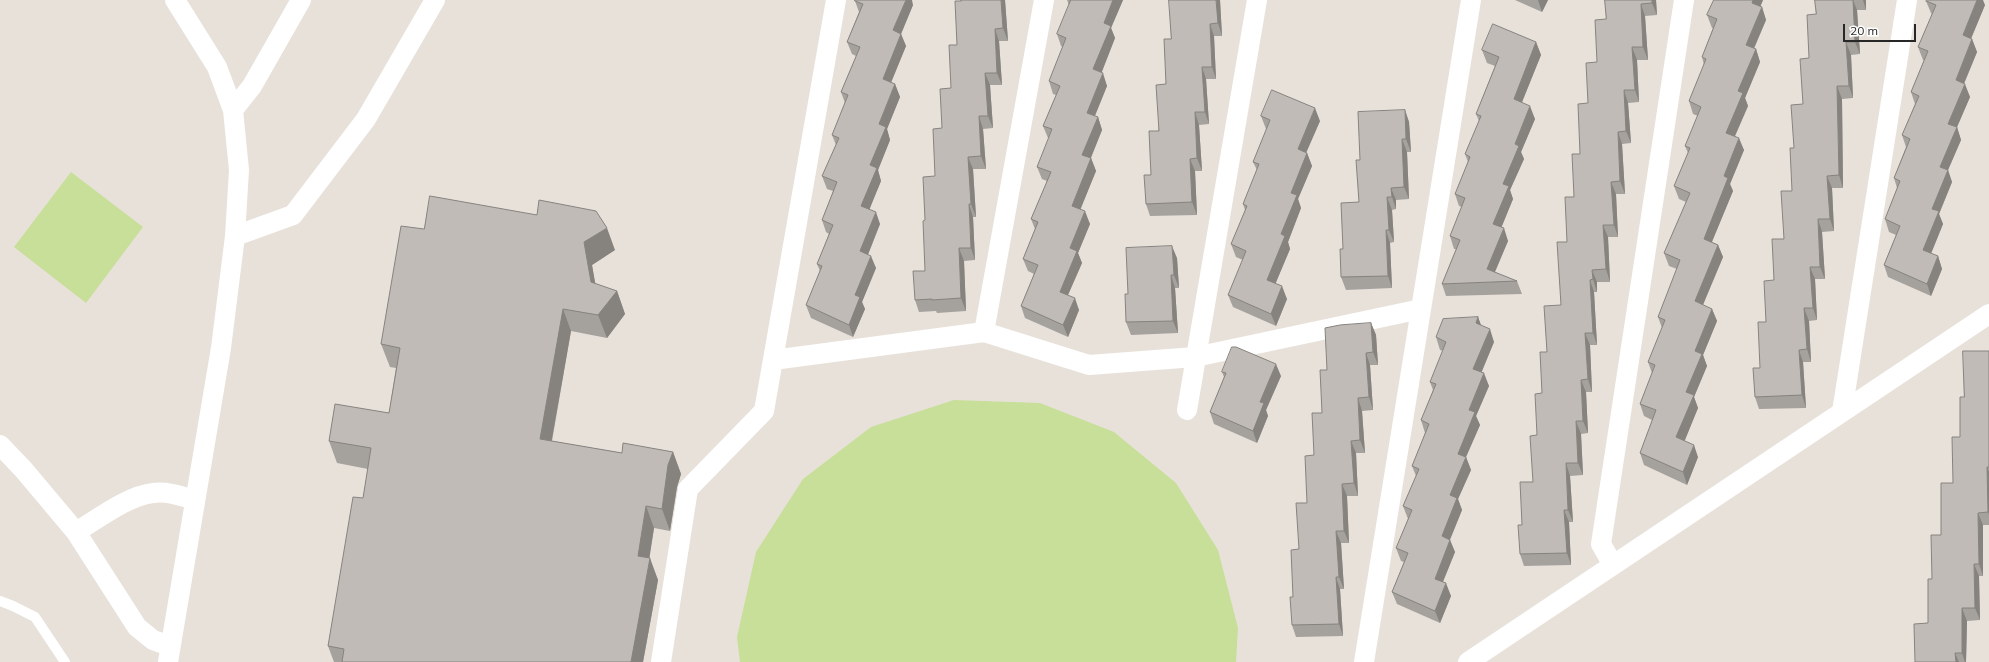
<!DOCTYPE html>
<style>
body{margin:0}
#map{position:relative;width:1989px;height:662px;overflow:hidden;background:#e8e1da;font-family:Mulish,sans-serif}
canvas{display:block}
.scale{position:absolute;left:1843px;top:24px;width:73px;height:18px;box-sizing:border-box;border:2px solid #272727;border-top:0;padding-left:5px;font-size:12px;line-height:14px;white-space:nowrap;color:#272727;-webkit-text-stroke:3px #fff;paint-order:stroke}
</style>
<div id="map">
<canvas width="1989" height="662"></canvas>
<div class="scale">20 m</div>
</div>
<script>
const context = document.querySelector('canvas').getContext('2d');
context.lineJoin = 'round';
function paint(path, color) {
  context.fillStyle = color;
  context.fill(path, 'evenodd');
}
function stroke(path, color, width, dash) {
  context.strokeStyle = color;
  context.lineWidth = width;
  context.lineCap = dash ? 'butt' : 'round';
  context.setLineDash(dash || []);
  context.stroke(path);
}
const pitch = new Path2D(`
 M71,172l72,55 -57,76 -72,-56z
 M954,400l86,3 74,29 62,51 42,67 20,78 -2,34h-496l-3,-25 19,-85 47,-73 68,-52z`);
const lane = new Path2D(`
 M0,601l13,5 22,11 30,45`);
const street = new Path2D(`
 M233,110l19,-24 49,-86
 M235,236l58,-21 73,-96 69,-119
 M984,332l60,-332
 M773,360l211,-28 105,33 106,-8 226,-48
 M1187,410l70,-410
 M1842,412l65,-412
 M0,445l23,24 53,63 61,95 16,13 17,6
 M76,532c22,-13 51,-36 77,-39 14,-2 28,3 42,7
 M1613,565l-12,-21 83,-544
 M168,662l53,-314 14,-112 4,-66 -6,-60 -16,-43 -42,-67
 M661,662l27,-173 76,-78 72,-411
 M1364,662l107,-662
 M1468,662l521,-348`);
const wall = new Path2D(`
 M1005,0l3,41h-9l3,44h-12l3,43 -10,1 3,40h-13l3,48h-3l2,43 -11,1 2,50 -29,2 -1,-2 -17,1 -4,-12 10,-29v-51l10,-44 7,-48 9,-40 6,-43z
 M1067,0h56l-12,28 4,10 -14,35 6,13 -12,30 3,1 4,13 -11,28 5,13 -16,38 10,15 -12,29 4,10 -14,32 11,15 -11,27 -43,-19 -4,-12 13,-32 -6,-3 -5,-12 12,-30 -4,-10 16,-38 -5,-2 -5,-12 12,-29h-1l-5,-12 13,-31 -3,-1 -4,-13 14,-34 -2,-1 -4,-12 12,-29z
 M1220,0l2,36h-8l2,43h-10l3,45 -10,1 3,46h-7l2,44 -47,1 -4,-12 5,-29 15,-91 5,-45z
 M1515,0h33l-6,12z
 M1605,0h51l1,15 -12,1 3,44h-11l2,42 -11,1 3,40 -9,1 3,50h-9l2,43h-10l2,45h-13v10h-3l3,53h-7l2,47h-6l2,41 -7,1 2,41 -13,1 3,46h-4l2,43 -47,1 -4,-12 2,-29 11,-43 9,-89 5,-41 14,-47 6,-63 13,-88 8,-51 18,-84z
 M1714,0h49l-3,6 2,1 4,13 -12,29h2l4,13 -15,36 3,8 -13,30 9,14 -14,34 3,7 -21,51 6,3 5,12 -20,48 9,4 5,12 -14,34 4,11 -13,31 4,11 -14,33 14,16 -11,28 -43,-20 -4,-12 12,-33 -8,-4 -4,-12 12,-31 -4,-11 14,-34 -4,-11 19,-48 -8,-3 -5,-13 22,-51 -7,-3 -5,-13 14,-33 -3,-7 13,-30 -5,-2 -4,-13 15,-36 -2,-8 11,-29h-1l-5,-13z
 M1815,0h51v10h-9l3,44 -9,1 2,43 -11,1 1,89h-11l2,43 -12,1 3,47h-10l2,41 -8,1 2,41h-8l3,46 -47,1 -4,-12 5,-29 6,-46 8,-42 10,-41 8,-48 2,-43 9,-44 13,-90z
 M855,1l58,4 -12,29 5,12 -15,37 4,1 5,13 -13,32 3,11 -12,30 3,11 -12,28 11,15 -12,31 8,13 -14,34 3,7 -12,28 -42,-19 -5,-13 14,-34 -3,-7 12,-30 -3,-2 -4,-12 11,-29 -6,-2 -5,-13 14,-31 -4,-10 13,-32 -4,-11 15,-36 -4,-2 -5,-12 12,-30z
 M1926,1l59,4 -14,34h1l5,13 -13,32 6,13 -13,30 4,13 -13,30 4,12 -13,32 4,10 -12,30 7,2 4,13 -11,27 -43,-19 -4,-12 12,-30 -7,-3 -4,-13 12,-31 -3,-10 12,-31 -4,-12 13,-31 -4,-12 13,-32h-1l-5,-13 14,-33 -1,-1z
 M1536,42l5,13 -19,47 13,17 -14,33 3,7 -14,31 3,9 -12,28 7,14 -13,31 22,9 5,13 -76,2 -4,-12 14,-35h-2l-4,-13 12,-29 -3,-1 -4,-12 13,-32 -3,-8 14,-33 -3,-7 19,-48 -8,-3 -5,-13z
 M1405,110l4,12 2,30h-4l2,47 -13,1v9l-4,1 2,32 -4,1 2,45 -46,2 -5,-13 2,-28 16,-47 1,-42z
 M1261,116l59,5 -14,32h1l5,13 -14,33 3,9 -13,34 2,7 -15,35 12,15 -11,27 -43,-19 -5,-12 15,-35 -7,-3 -5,-13 14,-34 -2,-6 14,-34 -4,-8 14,-33h-1z
 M537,215l78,35 -23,15 3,19 22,7 8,23 -18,24 -36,-7 -19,110 70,12 51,-1 8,22 -4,13 -7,44 -16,-3 -5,30 9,22 -15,82h-309l-6,-16 35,-148 5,-29 -31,-6 -8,-22 60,-28 7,-45 -6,-1 -9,-23 43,-115z
 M1177,258l2,30h-4l3,45 -47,2 -5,-13 2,-28z
 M1478,317l3,9 13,16 -13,30 8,14 -13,30 4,9 -14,32 5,13 -13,29 4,11 -12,30 5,12 -12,30 8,14 -11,27 -43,-19 -5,-12 12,-30 -3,-1 -5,-13 12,-29 -5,-13 13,-30 -4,-10 13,-33 -4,-13 12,-30 -3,-8 13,-31 -3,-1 -4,-13z
 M1371,323l5,12 2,30h-8l3,45 -11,1 3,42h-9l2,43h-11l2,47h-8l3,46h-4l3,47 -47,1 -4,-12 1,-28 6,-48 8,-46 7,-48 8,-42 5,-43z
 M1989,351v174h-6v51h-4l1,44 -13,1 -1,41h-51l13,-39 4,-44 9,-44 12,-52 7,-46 4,-40z
 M1222,372l59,4 -15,34 2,6 -11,27 -43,-19 -4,-12 14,-35z`);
const shadedWall = new Path2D(`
 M906,0h6l1,5 -12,29 5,12 -19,46 -4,-13 10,-49z
 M1001,0h4l3,41 -5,-13z
 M1113,0h10l-12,28 4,10 -17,44 -5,-13 11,-46z
 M1216,0h4l2,36 -4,-13z
 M1538,0h10l-6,12z
 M1652,0h4l1,15 -5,-12z
 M1753,0h10l-6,15 -5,-12z
 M1853,0l4,10 3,44 -5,-12z
 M1863,0h3v10z
 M1977,0h6l2,5 -18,43 -4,-13z
 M1641,4l4,12 3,44 -5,-13z
 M1762,7l4,13 -16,37 -4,-12z
 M1210,24l4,12 2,43 -4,-12z
 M995,29l4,12 3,44 -5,-12z
 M1972,39l5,13 -17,41 -4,-13z
 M1536,42l5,13 -23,57 -4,-13z
 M1846,42l5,13 2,43 -4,-12z
 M1632,47l5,13 2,42 -4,-12z
 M1756,49l4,13 -15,36 3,8 -17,39 -5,-12 12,-42z
 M1202,67l4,12 3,45 -4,-12z
 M985,73l5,12 3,43 -5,-12z
 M1103,73l4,13 -16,39 -4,-12z
 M895,84l5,13 -13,32 3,11 -12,30 3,11 -15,37 -5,-12 18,-82z
 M1965,84l5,13 -13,30 4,13 -13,30 4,12 -13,32 4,10 -16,39 -4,-13 9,-41 16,-85z
 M1837,86l5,13 1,89 -4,-13z
 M1624,90l4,13 3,40 -5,-12z
 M1530,106l5,13 -14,33 3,7 -14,31 3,9 -15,37 -5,-12 10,-40 12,-40z
 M1315,108l5,13 -18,41 -4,-13z
 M1405,110l4,12 2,30 -5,-13z
 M1195,112l4,13 3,46 -5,-13z
 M979,116l4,13 3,40 -5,-13z
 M1098,117l4,13 -15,37 -5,-12z
 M1618,132l4,12 3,50 -5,-13z
 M1739,138l5,12 -14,34 3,7 -25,60 -4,-12 20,-63z
 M1402,139l5,13 2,47 -5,-12z
 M1307,153l5,13 -14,33 3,9 -13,34 2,7 -18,43 -5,-12 24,-87z
 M968,157l5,12 3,48 -5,-13z
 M1091,158l5,13 -19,47 -5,-12z
 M1190,159l5,12 2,44 -5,-13z
 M1827,176l5,12 2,43 -4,-12z
 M1611,182l5,12 2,43 -4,-12z
 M1391,188l5,12v9l-4,-12z
 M1387,197l5,13 2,32 -5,-12z
 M969,204l4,13 2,43 -4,-12z
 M1085,211l5,13 -12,29 4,10 -18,41 -4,-12 10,-44z
 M876,212l4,12 -16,40 -4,-13z
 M1818,219l4,13 3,47 -5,-12z
 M1603,225l5,12 2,45 -4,-13z
 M607,228l8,22 -23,15 7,39 -8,-22 -7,-40z
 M1504,228l4,13 -17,40 -4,-12z
 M1386,230l4,13 2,45 -4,-12z
 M1718,245l5,12 -24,57 -4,-13z
 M1172,246l5,12 2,30 -5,-13z
 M959,248l5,13 2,50 -5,-13z
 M871,256l5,12 -14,34 3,7 -12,28 -4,-12 6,-30z
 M1938,256l4,13 -11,27 -4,-12z
 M1810,267l5,12 2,41 -4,-12z
 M1592,270l5,12v10l-4,-13z
 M1171,275l4,13 3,45 -5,-12z
 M1590,280l4,12 3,53 -4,-12z
 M1282,286l5,13 -11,27 -5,-12z
 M617,291l8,23 -18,24 -9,-23z
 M1075,298l4,12 -11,27 -5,-12z
 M1804,308l5,13 2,41 -4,-13z
 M563,309l8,22 -23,130 -8,-22z
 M1712,309l5,12 -14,34 4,11 -13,31 4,11 -17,42 -5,-13 19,-86z
 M1478,317l5,13 -7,-7z
 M1371,323l5,12 2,30 -5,-13z
 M1490,329l4,13 -16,39 -5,-12z
 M1585,333l5,12 2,47 -4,-13z
 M1799,350l4,12 3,46 -4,-13z
 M1366,353l4,12 3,45 -4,-13z
 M1276,364l5,12 -15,34 2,6 -11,27 -4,-12 7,-29z
 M1484,373l5,13 -13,30 4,9 -18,41 -4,-12 11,-44z
 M1581,380l5,12 2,41 -5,-12z
 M1358,398l4,13 3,42 -5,-13z
 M1576,421l5,13 2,41 -5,-12z
 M1351,441l5,12 2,43 -4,-13z
 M1694,445l4,12 -11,28 -4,-13z
 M673,452l8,22 -4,13 -7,44 -8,-22 6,-44z
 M1466,457l5,13 -13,29 4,11 -16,39 -4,-13 8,-41z
 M1566,463l4,13 3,46 -5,-12z
 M1987,467l2,5v43l-1,-3z
 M1342,484l5,12 2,47 -5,-12z
 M646,506l8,22 -7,46 3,-16 8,22 -15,82h-12l7,-106z
 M1564,510l5,12 2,43 -4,-12z
 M1978,513l5,12v51l-4,-12z
 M1336,531l5,12 3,46 -5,-12z
 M1450,540l5,12 -16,39 -4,-12z
 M1974,564l5,12 1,44 -5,-12z
 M1336,577l4,12 3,47 -4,-12z
 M1446,583l5,13 -11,27 -5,-12z
 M1962,608l5,13 -1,41h-1l-3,-9z
 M1955,653l4,9h-3z`);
const building = new Path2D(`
 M855,0h51l-13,30 8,4 -18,45 12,5 -16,40 7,3 -16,38 7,3 -16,38 15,6 -16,39 11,5 -16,39 5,2 -11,28 -43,-20 16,-39 -5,-2 16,-39 -11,-5 15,-38 -15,-6 17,-38 -7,-3 16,-40 -7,-3 19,-45 -13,-5 16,-38 -8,-3z
 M961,0h40l2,28 -8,1 2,44h-12l3,43h-9l2,40 -13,1 3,47h-2l2,44h-12l2,50 -29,2v-1l-17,1 -2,-29h12l-2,-50 2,-1 -2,-43 12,-1 -2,-47 9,-1 -2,-39 11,-1 -2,-43h8l-2,-44h6z
 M1071,0h42l-9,23 7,3 -18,43 10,4 -16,40 11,4 -16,38 9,3 -19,48 13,5 -15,37 7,3 -17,41 15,6 -12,27 -42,-19 17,-41 -15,-6 15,-37 -7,-3 20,-47 -14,-5 15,-38 -9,-3 17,-40 -11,-5 17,-43 -9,-4z
 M1169,0h47l2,23 -8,1 2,43h-10l3,45h-10l2,46 -7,1 2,43 -46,2 -2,-29h7l-2,-44h10l-3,-46 10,-1 -2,-45h7z
 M1605,0h47v3l-11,1 2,43h-11l3,43h-11l2,41 -8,1 2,49 -9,1 3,43h-11l3,44 -14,1 1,9 -3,1 3,53h-8l3,46 -7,1 2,41h-7l2,42h-12l2,47h-4l3,43 -47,1 -2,-29h4l-2,-43h13l-3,-46 7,-1 -2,-41 7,-1 -2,-41h7l-3,-46 17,-1 -4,-63h10l-2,-45h9l-2,-43h8l-2,-50 10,-1 -2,-40 11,-1 -2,-42 11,-1z
 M1714,0h39l-1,3 10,4 -16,38 10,4 -18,42 5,2 -17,40 13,5 -15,38 4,2 -24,61 14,6 -23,56 17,8 -17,42 7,3 -16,38 8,3 -18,42 18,8 -11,27 -43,-19 16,-43 -16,-6 15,-39 -7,-3 17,-42 -7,-3 22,-57 -16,-7 26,-60 -16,-7 16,-38 -5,-2 16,-39 -12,-6 17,-42 -4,-2 15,-38 -10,-4z
 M1815,0h38l2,42h-9l3,44h-12l2,89 -12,1 3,43h-12l2,48h-10l3,41h-9l3,41 -8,1 3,45 -47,2 -2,-29h7l-2,-46h8l-2,-41 10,-1 -2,-41h12l-3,-48h11l-2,-43h4l-3,-43 12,-1 -3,-45 9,-1 -2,-43 9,-1z
 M1927,0h50l-14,35 9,4 -16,41 9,4 -17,40 9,3 -17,40 8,3 -16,39 7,2 -16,39 15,6 -11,28 -43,-19 16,-39 -15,-7 15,-38 -6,-3 16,-39 -8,-4 17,-39 -8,-4 17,-41 -10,-4 18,-42 -10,-4z
 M1493,24l43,18 -22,57 16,7 -15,38 4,2 -16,38 6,2 -16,38 11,4 -17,41 30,12 -75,3 18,-44 -10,-4 15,-38 -10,-4 15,-37 -5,-3 16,-38 -5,-2 23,-57 -17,-7z
 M1272,90l43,18 -17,41 9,4 -16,40 6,2 -16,39 4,2 -18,44 15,6 -11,28 -43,-19 18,-44 -15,-7 16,-38 -4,-2 16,-40 -6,-2 17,-42 -9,-4z
 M1405,110l1,29h-4l2,48 -13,1 1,9h-5l2,33h-3l2,46 -47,1 -1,-28h3l-2,-46 18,-1 -3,-42h4l-2,-48z
 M430,196l107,19 2,-15 57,11 11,17 -23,14 7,40 26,9 -19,24 -35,-6 -23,130 82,14 1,-10 50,9 -5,13 -6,44 -16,-3 -8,50 12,2 -19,104h-289l2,-13 -16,-3 25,-149 10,1 8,-50 -42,-7 6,-37 54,9 11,-65 -19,-4 20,-118 23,3z
 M1172,246l2,29h-3l2,46 -47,1 -1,-28h3l-2,-46z
 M1478,317l-2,6 14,6 -17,40 11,4 -15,37 6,2 -17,42 8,3 -16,38 7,3 -15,38 8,4 -15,39 11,4 -11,28 -43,-19 16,-39 -12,-5 16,-38 -9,-4 16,-37 -7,-3 17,-42 -8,-4 15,-36 -6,-2 16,-40 -10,-5 7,-18z
 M1371,323l2,29 -7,1 3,44 -11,1 2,42 -9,1 3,42 -12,1 2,47h-8l3,46h-3l3,47 -47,1 -2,-28h3l-2,-47 8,-1 -3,-46h11l-2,-47 9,-1 -2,-42h10l-2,-43h7l-2,-42 15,-3z
 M1232,347h4l40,17 -16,38 4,1 -11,28 -43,-19 16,-39 -4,-1z
 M1963,351h26v116h-2l1,45 -10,1 1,51h-5l1,44h-13v45h-7l1,9h-41l-1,-38 14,-1v-44h4l-1,-44h10v-52h12l-1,-46h8v-40h4z`);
paint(pitch, '#c7df98');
stroke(lane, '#fff', 10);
stroke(street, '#fff', 20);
paint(wall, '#a5a19d');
paint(shadedWall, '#86837f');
paint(building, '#c0bbb6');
stroke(building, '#86837f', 1);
</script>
